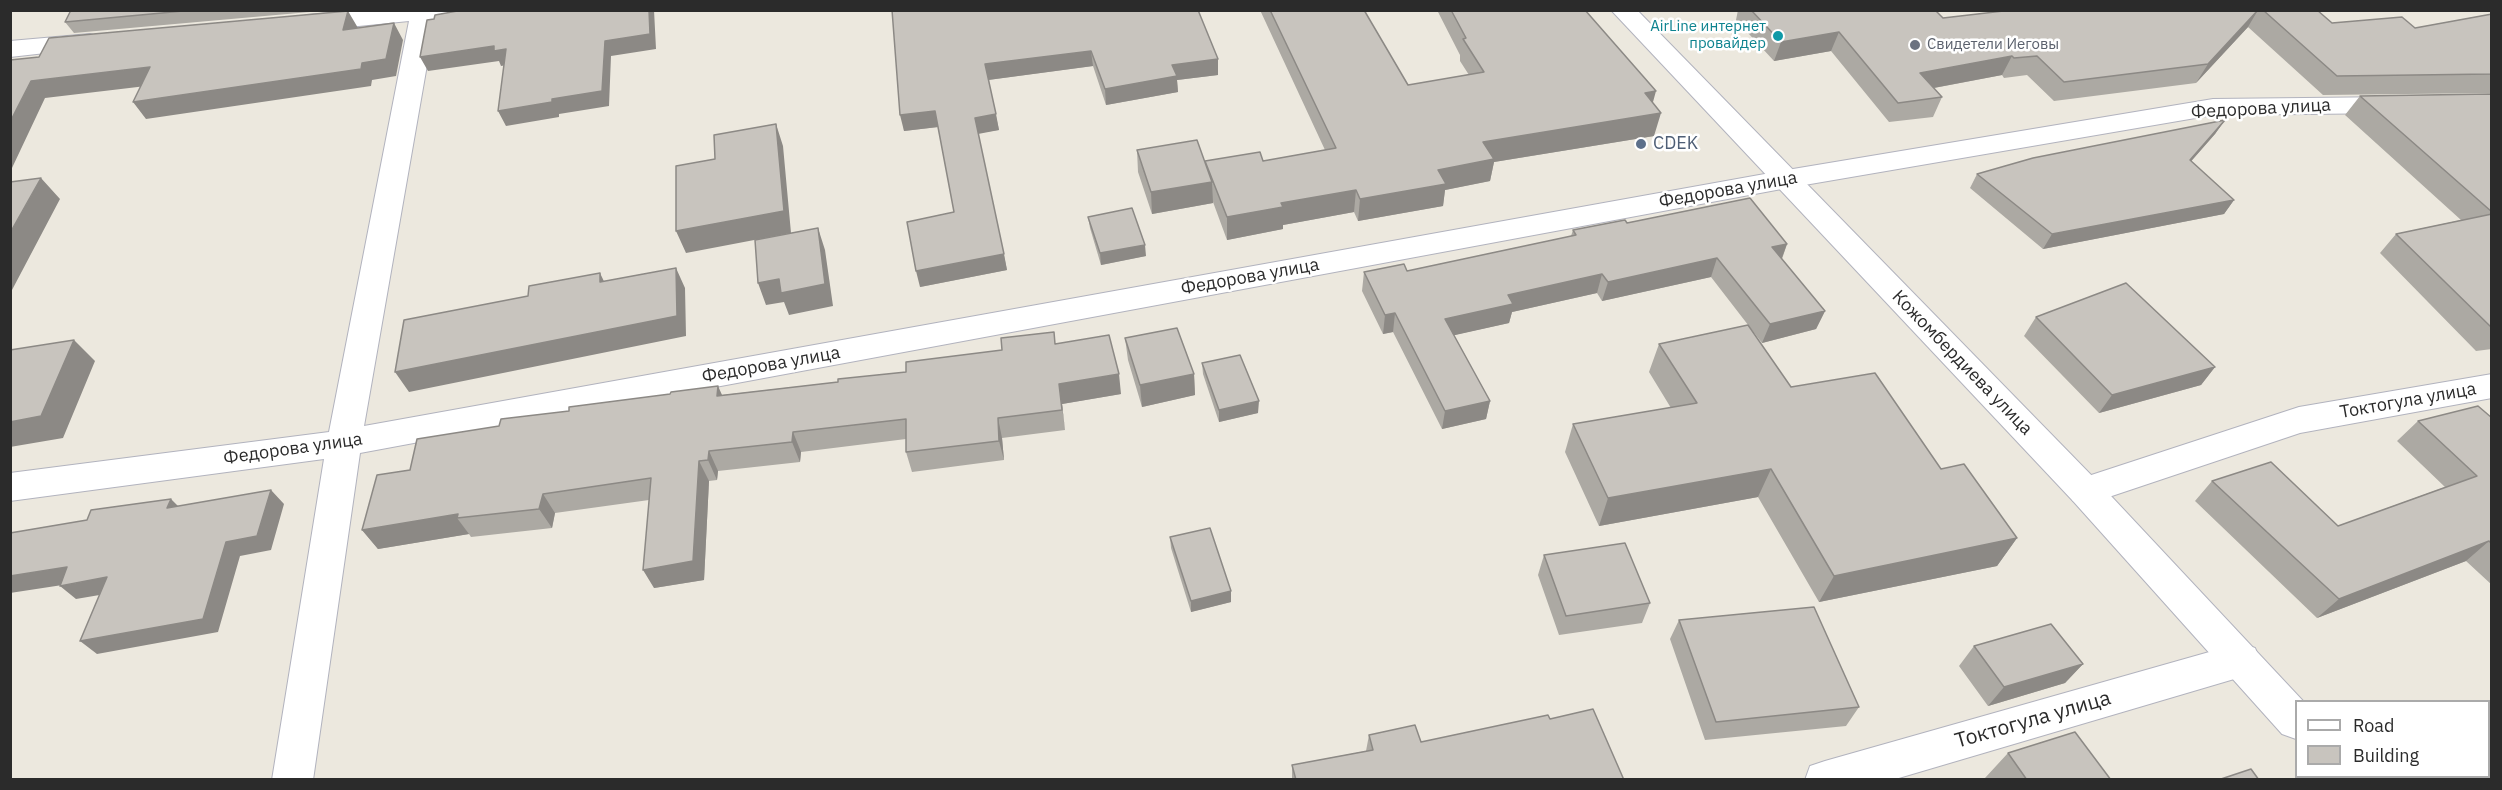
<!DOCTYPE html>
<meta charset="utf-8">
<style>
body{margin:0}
#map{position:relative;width:2502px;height:790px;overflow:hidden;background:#ece8de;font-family:"IBM Plex Sans",sans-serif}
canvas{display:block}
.frame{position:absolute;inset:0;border:12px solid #2b2b2b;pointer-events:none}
.legend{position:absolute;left:2295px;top:700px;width:195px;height:78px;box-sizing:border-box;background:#fff;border:2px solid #aaa;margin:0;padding:8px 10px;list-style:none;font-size:18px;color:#2b2b2b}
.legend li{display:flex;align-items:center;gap:12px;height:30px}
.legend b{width:30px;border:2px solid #aaa}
</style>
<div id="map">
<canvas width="2502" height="790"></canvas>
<div class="frame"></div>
<ul class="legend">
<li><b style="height:8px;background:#fff"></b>Road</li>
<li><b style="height:16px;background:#c8c4be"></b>Building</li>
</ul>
</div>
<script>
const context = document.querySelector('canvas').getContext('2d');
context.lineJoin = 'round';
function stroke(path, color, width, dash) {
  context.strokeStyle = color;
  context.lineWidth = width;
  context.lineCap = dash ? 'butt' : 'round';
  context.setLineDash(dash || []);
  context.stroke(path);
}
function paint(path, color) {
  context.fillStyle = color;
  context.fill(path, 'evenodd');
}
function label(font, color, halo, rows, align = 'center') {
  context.font = font + ' "IBM Plex Sans",sans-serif';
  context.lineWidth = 5;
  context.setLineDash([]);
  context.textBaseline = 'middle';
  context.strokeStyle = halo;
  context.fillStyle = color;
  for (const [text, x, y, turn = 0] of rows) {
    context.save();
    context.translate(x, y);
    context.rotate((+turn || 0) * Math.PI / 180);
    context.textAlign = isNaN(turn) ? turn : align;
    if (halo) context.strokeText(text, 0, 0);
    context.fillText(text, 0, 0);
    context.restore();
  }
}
const street = new Path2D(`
 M364,10h101l-3,5 -27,4 -71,407 1423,-256 426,-71 184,-2 10,2 3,6 -3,6 -10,2 -184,2 -426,73 -1427,265 -47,327h-41l52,-321 -314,42v-28l319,-41 80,-411 -101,10 -9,-3 -4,-5 4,-5 9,-3z
 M90,34l9,3 4,5 -4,5 -89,10v-16z
 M2492,374v24l-192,35 -215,72 -12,-4 -6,-10 6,-10 226,-74z
 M2241,643l14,5 5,12 -5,12 -14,5 -349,103h-87l5,-14 15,-5z`);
const secondary = new Path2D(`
 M1611,10h26l460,471 207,221h-8v37l-14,-5 -209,-233z
 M2327,776h41l1,4h-41z`);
const wall = new Path2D(`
 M71,10h261l-258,23 -9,-11z
 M892,10l326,49v16l-41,5 1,12 -72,13 -13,-39 -105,14 11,50 -21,3 29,137 -87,17 34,-75 -16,-85 -34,4z
 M1260,10h104l44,75 61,-10 -9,-14v-6l-23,-45h148l67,93 2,33 -160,26 -4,19 -45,9 -2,16 -85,15 -4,-9 -71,13v4l-56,11 -14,-38v1l-61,11 -14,-42 -1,-22 68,13 58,-2 62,-11z
 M1738,10h197l8,8 69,-8h305l15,13 83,5 77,-14v79l-169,2 -75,-68 -52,56 -142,18 -27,-26 -23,3 -2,-3 -68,13 8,9 -9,20 -44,5 -58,-71 -57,10 -38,-41z
 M2492,94v255l-16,2 -96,-98 16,-19 65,-14 -116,-105 15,-19z
 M2225,120l-10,14 -24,27 43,39 -10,14 -181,35 -73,-61 7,-14z
 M1088,217l58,39 -45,9 -11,-37z
 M1627,223l160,21 -5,15 43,52 -9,18 -54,14 -51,-66 -109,24 -5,-8 -85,19 -3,11 -55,12 36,66 -4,18 -44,10 -49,-97 -10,2 -21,-43 2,-19 43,-1 164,-35 2,-6z
 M2036,317l179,50 -14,18 -102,28 -75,-77z
 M1125,338l69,36 1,21 -53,12 -14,-47z
 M1056,344l65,50 -59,10 3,26 -63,8 2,22 -92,12 -6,-20v-13l-105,13 -1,10 -82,9 -1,9 -8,1 -5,99 -50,8 -5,-88 -94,13 -3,15 -81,9 -2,-3 -91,15 -16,-19 48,-60 312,-75 116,-13 68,-10z
 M1659,344l132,43 150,82 76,69 -20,28 -178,36 -61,-105 -159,29 -34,-74 8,-28 98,-16 -22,-36z
 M1202,363l56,50 -39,9 -16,-48z
 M2492,418v167l-26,-24 -149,57 -122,-117 17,-20 126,45 107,-39 -48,-46 21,-20z
 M1170,537l61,65 -40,10 -20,-64z
 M1544,555l106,48 -8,20 -83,12 -21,-60z
 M1679,620l180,87 -13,19 -141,14 -35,-101z
 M1974,646l109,18 -18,19 -77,23 -29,-40z
 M1550,719l74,61h-332v-15l74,-14 3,-16 52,7z
 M2008,753l103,27h-125l-1,-2z
 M2492,771v9h-4l-3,-3h3v-4z`);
const shadedWall = new Path2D(`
 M649,10h5l2,39 -45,7 -2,50 -50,8v3l-53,9 -8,-15 54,-12 53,-58z
 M2258,10l-10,17 -52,56 12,-19z
 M348,11l10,17 -15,2z
 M394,23l9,17 -7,36 -24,4 -1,6 -225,33 -13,-17 229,-39z
 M1839,32l-8,19 -57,10 7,-19z
 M494,46l12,3 7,15 -12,2 -2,-5 -71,10 -8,-14z
 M1091,51l2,15 -105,14 -3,-16z
 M2012,56l-10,19 -90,17 8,-19z
 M1218,59v16l-41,5 1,12 -72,13 -1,-16 67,-24z
 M150,67l13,17 -118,14 -33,70h-2v-46l21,-41z
 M1656,91l-6,22 -5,-20z
 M935,111l3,16 -34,4 -4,-16z
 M1661,113l-7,23 -160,26 -4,19 -45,9 -2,16 -85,15 2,-22 78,-29 45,-28z
 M996,114l3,16 -21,4 -3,-16z
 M2225,120l-10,14 -35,40 10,-14z
 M776,124l7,22 8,87 -105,20 -10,-22z
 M41,178l19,21 -48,91 -2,-2v-55z
 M1212,182l1,21 -61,11 -1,-22z
 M1356,190l-2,22 -71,13v4l-56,11v-23l54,-14z
 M2234,200l-10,14 -181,35 9,-15z
 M818,228l7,22 8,56 -44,9 -5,-13 -18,3 -8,-22z
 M1787,244l-7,19 -8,-16z
 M1145,245l1,11 -45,9 -1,-12z
 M1004,254l3,16 -87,17 -4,-16z
 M1717,258l-6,19 -109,24 6,-19z
 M676,268l9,20 1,48 -277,56 -14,-20z
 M600,273l10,21 -10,-12z
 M1602,274l-5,19 -85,19 -3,11 -67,15 3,-19 63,-24z
 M1825,311l-9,18 -54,14 8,-19z
 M1395,313l-2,19 -10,2 2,-19z
 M74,340l21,21 -32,77 -53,9v-25z
 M2215,367l-14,18 -102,28 13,-18z
 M1119,374l2,20 -59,10 3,26 -6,-46z
 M1194,374l1,21 -53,12 -2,-22z
 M718,386l9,20 -10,-10z
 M1259,401l-1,12 -39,9v-12z
 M1490,401l-4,18 -44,10 3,-18z
 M998,418l4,20 2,22 -5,-19z
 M793,432l8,20 -1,10 -8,-20z
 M709,451l9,20 -1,9 -9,-20z
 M699,461l10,20 -5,99 -50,8 -11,-18z
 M1771,469l-13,28 -159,29 9,-28z
 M271,490l13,14 -13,46 -31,6 -22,76 -121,22 -17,-13 146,-99z
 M543,494l12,19 -3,15 -13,-19z
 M171,499l14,14 -18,-5z
 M458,514l-1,4 12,16 -91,15 -16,-19z
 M2017,538l-20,28 -178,36 15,-26z
 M2489,541l-23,20 -149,57 22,-19z
 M67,567l40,10 16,14 -47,8 -16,-13 22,-4 -72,11v-17z
 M1231,591v11l-40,10v-11z
 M2083,664l-18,19 -77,23 16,-19z`);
const building = new Path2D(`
 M71,10h123l-129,12z
 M463,10h186l1,24 -45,7 -3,50 -50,8v3l-54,9 8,-62 -12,2v-5l-74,11 7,-37 7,-1 1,-4z
 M892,10h306l20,49 -46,6 5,11 -72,13 -14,-38 -106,13 11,50 -21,4 29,136 -88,17 -9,-49 47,-10 -19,-101 -35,4z
 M1270,10h94l44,75 76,-13 -21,-33 3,-1 -15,-28h134l71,81 -11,2 16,20 -178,29 11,17 -56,11 8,14 -86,15 -4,-9 -75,13 2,4 -56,10 -22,-56 55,-9 3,9 73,-13z
 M1751,10h184l8,8 69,-8h246l-50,54 -144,18 -27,-26 -23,2 -2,-2 -92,17 22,24 -44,6 -59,-71 -58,10z
 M2263,10h54l15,13 70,-6 13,11 77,-14v60l-155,2z
 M348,11l-5,19 51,-7 -8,36 -24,4 -1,6 -228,33 17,-35 -119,14 -21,41v-62l29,-3 10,-19z
 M2492,94v118l-132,-116z
 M2225,120l-35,40 44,40 -182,34 -75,-60 56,-16z
 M776,124l8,87 -108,20v-65l39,-7 -1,-24z
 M1197,140l15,42 -61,10 -14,-42z
 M41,178l-31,55v-51z
 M1750,198l37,46 -15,3 53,64 -55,13 -53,-66 -109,24 -6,-8 -94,21 5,9 -68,15 45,82 -45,10 -50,-98 -10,2 -21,-43 40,-8 3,7 169,-36 -3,-5 52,-10 2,3z
 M1132,208l13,37 -45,8 -12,-36z
 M2492,214v114l-96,-94z
 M818,228l7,56 -44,9 -2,-14 -21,4 -3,-43z
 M676,268l1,48 -282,56 9,-52 124,-24 1,-10 71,-13v9z
 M2126,283l89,84 -103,28 -76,-78z
 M1748,325l43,62 84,-14 66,96 23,-5 53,74 -183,38 -63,-107 -163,29 -35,-74 124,-21 -38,-59z
 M1177,328l17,46 -54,11 -15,-47z
 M1054,332l1,12 54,-9 10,39 -60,10 3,26 -64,8 1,23 -93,11v-33l-113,13 -1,10 -83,9 -1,9 -9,1 -6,100 -50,9 8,-92 -108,16 -4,15 -82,9 1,-4 -96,16 15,-55 33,-5 7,-31 82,-13 2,-7 68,-8v-4l101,-13 1,-2 47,-6 -1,10 121,-14v-3l68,-7v-10l96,-12 -1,-12z
 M74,340l-33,76 -31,6v-72z
 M1240,355l19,46 -40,9 -17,-47z
 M2478,406l14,12v126l-3,-3 -150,58 -127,-118 59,-19 67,64 139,-50 -59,-55z
 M271,490l-14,46 -31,6 -23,77 -123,22 27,-64 -47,9 7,-19 -57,9v-43l77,-13 4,-10 80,-11 -4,9z
 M1210,528l21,63 -40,10 -21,-64z
 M1625,543l25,60 -84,13 -22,-61z
 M1814,607l45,100 -143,15 -37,-102z
 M2051,624l32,40 -79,23 -30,-41z
 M1593,709l31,71h-328l-4,-15 81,-15 -4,-15 46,-10 6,17 127,-27 2,4z
 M2075,732l36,48h-84l-19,-27z
 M2251,769l8,11h-41z`);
const markers = [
 [1778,36,6,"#0f9aa8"],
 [1915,45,6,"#6b7280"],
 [1641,144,6,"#5c6f8a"]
];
const farCulturenames = [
 ["AirLine интернет",1766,27],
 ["провайдер",1766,44]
];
const farWorshipnames = [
 ["Свидетели Иеговы",1927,45]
];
const streetNames = [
 ["Федорова улица",2261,109,-3],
 ["Федорова улица",1728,190,-10],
 ["Федорова улица",1250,277,-10],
 ["Кожомбердиева улица",1962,363,46],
 ["Федорова улица",771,365,-10],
 ["Токтогула улица",2408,401,-10],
 ["Федорова улица",293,449,-8]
];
const serviceNames = [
 ["CDEK",1653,144]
];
const nearStreetnames = [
 ["Токтогула улица",2033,720,-16]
];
stroke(street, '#b2b3be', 2);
stroke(secondary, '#b2b3be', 2);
paint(street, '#fff');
paint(secondary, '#fff');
paint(wall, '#aca9a3');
paint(shadedWall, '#8c8985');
paint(building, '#c8c4be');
stroke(building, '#8c8985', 1.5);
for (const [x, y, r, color] of markers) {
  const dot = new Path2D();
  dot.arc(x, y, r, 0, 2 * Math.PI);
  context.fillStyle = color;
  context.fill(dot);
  stroke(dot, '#fff', 2);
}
label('15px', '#0d838f', '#fff', farCulturenames, 'right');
label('15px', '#5b616d', '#fff', farWorshipnames, 'left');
label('18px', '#2b2b2b', '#fff', streetNames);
label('18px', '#4e5e75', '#fff', serviceNames, 'left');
label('21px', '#2b2b2b', '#fff', nearStreetnames);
</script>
